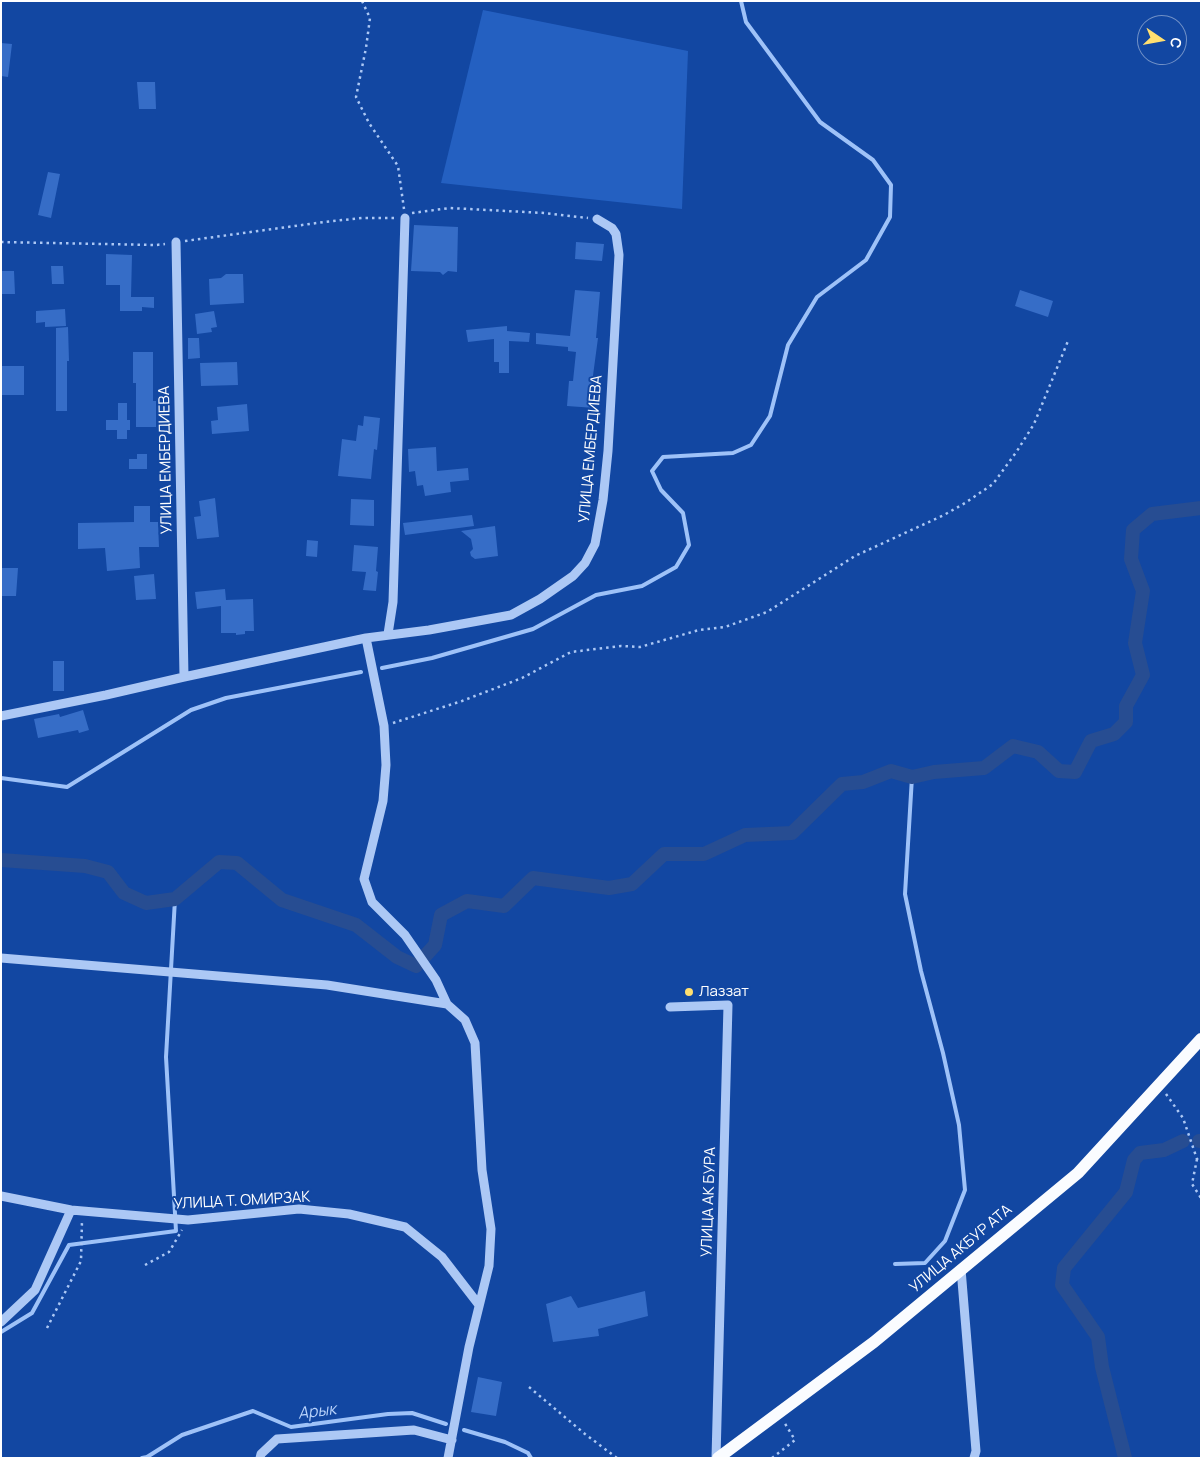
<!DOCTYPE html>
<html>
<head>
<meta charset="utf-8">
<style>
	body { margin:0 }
	#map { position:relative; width:1202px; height:1459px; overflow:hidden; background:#1247a2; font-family:Manrope,sans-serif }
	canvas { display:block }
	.frame { position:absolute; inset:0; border:2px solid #fff; pointer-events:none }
	.north { position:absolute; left:1137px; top:15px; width:50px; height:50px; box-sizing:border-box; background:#1247a2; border:1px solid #7191c7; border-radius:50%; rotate:102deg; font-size:14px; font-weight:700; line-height:20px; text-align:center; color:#fff }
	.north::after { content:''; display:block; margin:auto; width:18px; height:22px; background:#ffdf70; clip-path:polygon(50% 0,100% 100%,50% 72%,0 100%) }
</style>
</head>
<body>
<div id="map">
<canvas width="1202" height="1459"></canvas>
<div class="frame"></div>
<div class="north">С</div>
</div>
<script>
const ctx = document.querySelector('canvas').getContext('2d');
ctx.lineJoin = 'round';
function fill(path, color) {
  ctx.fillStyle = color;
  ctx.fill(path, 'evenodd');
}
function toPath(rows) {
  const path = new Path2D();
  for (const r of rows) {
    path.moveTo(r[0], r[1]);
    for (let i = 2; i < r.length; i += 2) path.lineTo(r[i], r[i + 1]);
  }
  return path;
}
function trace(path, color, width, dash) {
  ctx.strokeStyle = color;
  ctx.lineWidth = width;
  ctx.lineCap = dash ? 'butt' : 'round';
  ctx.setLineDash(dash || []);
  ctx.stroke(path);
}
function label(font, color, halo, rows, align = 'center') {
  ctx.font = font + ' Manrope,sans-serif';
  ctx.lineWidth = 4;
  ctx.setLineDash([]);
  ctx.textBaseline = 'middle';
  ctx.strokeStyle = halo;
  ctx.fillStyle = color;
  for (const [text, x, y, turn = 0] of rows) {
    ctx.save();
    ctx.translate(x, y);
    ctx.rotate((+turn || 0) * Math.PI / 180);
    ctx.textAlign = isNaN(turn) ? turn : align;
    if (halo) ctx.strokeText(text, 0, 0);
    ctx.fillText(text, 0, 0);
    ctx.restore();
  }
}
const green = toPath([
	[483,10,688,51,682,209,441,183]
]);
const stream = toPath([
	[382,668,432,658,533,629,596,595,642,586,676,567,689,545,683,513,661,490,652,471,663,457,733,453,751,445,770,416,788,345,817,297,866,260,890,217,891,185,873,160,820,122,746,22,741,1],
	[1,778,67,787,191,710,226,698,361,672],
	[895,1264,925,1263,945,1241,965,1190,959,1125,943,1053,921,971,905,894,912,777],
	[1,1332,32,1313,69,1245,176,1231,166,1057,175,899],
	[464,1430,505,1442,528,1453,531,1458],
	[142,1458,147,1457,182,1435,253,1411,291,1427,388,1414,412,1413,446,1424]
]);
const canal = toPath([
	[1,860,85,866,108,872,124,893,146,903,175,899,219,862,237,863,282,900,356,925,397,957,416,966,435,945,441,915,467,901,504,906,533,878,609,888,632,884,664,854,704,854,745,835,792,833,842,784,863,782,891,771,912,777,934,772,984,768,1013,746,1038,752,1059,771,1075,772,1091,741,1114,734,1126,722,1126,706,1143,675,1135,643,1143,591,1131,559,1133,530,1152,514,1201,508],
	[1199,1141,1201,1141],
	[1125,1458,1102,1367,1098,1337,1062,1285,1064,1268,1126,1192,1134,1160,1140,1153,1164,1150,1183,1141]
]);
const building = toPath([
	[1,43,12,44,8,77,1,76],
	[137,82,155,82,156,109,139,109],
	[48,172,60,174,51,218,38,215],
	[414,225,458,227,457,272,448,271,443,275,440,272,411,271],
	[576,242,604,244,602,261,575,259],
	[106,254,132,255,131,297,154,297,154,308,142,307,142,311,120,311,120,285,106,285],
	[51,266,63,266,64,284,52,284],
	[1,271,14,271,15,294,1,294],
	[226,274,243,274,244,303,210,305,209,279,221,278],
	[575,290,600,292,596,338,598,338,592,383,597,383,595,408,567,406,569,381,573,381,576,352,568,351,568,347,536,344,536,333,570,336],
	[1020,290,1053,301,1048,317,1015,306],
	[65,309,66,326,45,327,45,322,36,323,36,311],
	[214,311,217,327,211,328,212,332,197,334,195,314],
	[507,326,507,331,530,333,529,342,509,341,509,373,499,373,499,362,494,362,494,339,468,342,466,330],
	[68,327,69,361,67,361,67,411,56,411,56,328],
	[188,338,199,338,200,358,188,359],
	[133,352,153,352,153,401,156,401,156,427,136,427,136,383,133,383],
	[237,362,238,385,201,386,200,363],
	[1,366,24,366,24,395,1,395],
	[118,403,127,403,127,420,130,420,130,430,127,430,127,439,117,439,117,430,106,430,106,420,118,420],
	[247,404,249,431,212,434,211,421,218,420,217,407],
	[364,416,380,418,377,450,374,449,371,479,338,476,342,439,356,441,358,425,363,426],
	[436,447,437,471,468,468,469,480,450,482,451,492,425,496,423,485,417,486,415,471,409,472,408,449],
	[137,454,147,454,147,469,129,469,129,459,137,459],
	[215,498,219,537,197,539,194,517,201,516,199,501],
	[351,499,374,500,374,526,350,525],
	[134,506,150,506,150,522,158,522,159,547,139,547,140,568,107,571,105,548,78,549,78,523,134,522],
	[472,515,474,526,405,535,403,523],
	[495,526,498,556,475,559,471,556,470,552,473,549,471,539,461,531],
	[307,540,318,541,317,557,306,556],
	[354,545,378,547,376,571,378,572,376,591,363,590,366,572,352,571],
	[1,568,18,568,16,596,1,596],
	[154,574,156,599,136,600,134,576],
	[225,589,226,600,253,599,254,631,245,631,245,634,236,635,236,633,221,633,221,606,197,609,195,592],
	[53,661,64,661,64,691,53,691],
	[83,710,89,730,79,733,78,730,38,738,34,719,59,714,60,717],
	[645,1291,648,1316,598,1329,599,1336,553,1342,546,1304,571,1296,578,1308],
	[478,1377,502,1382,496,1416,471,1412]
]);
const path = toPath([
	[362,1,370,18,366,48,356,97,369,123,398,166,404,209],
	[412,213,450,208,544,213,588,218],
	[185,241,324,222,362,218,396,218],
	[1,242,156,245,165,244],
	[393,723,462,701,522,678,571,652,621,646,640,647,699,630,725,627,767,612,855,556,944,515,965,503,993,484,1017,451,1034,424,1068,341],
	[1166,1094,1183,1118,1197,1159,1201,1163],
	[1197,1159,1192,1184,1201,1198],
	[145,1265,169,1252,182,1230],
	[47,1328,81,1261,82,1220],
	[529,1387,585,1434,617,1458],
	[772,1458,795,1440,784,1422]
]);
const minor = toPath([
	[176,242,184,677],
	[388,634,393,602,405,218],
	[366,638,384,726,386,765,383,801,364,879,372,902,405,935,436,980,447,1004,465,1020,475,1043,482,1170,491,1229,489,1266,469,1347,448,1458],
	[1,716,106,695,184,677,366,638,429,630,511,615,540,599,573,576,585,563,595,544,603,500,608,451,619,255,616,234,612,228,597,219],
	[1,958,327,985,447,1004],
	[670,1007,728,1005,716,1458],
	[1,1196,71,1210,188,1220,299,1209,349,1214,405,1227,442,1257,479,1305],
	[961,1269,976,1451,974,1458],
	[1,1322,35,1290,71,1210],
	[260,1458,261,1454,277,1439,414,1430,452,1440]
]);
const major = toPath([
	[718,1458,874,1342,1078,1173,1201,1039]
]);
const markers = [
	[689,992,5,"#ffdf70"]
];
const streetNames = [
	["УЛИЦА ЕМБЕРДИЕВА",591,449,-85],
	["УЛИЦА ЕМБЕРДИЕВА",166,460,-91],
	["УЛИЦА Т. ОМИРЗАК",242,1201,-3],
	["УЛИЦА АК БУРА",709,1202,-88],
	["УЛИЦА АКБУР АТА",961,1249,-40]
];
const poiNames = [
	["Лаззат",699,992]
];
const waterNames = [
	["Арык",317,1412,-7]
];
fill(green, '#2460c1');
trace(stream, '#9ec2f8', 4);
trace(canal, '#274d92', 14);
fill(building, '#366dc7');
trace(path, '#acc8f5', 2.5, [2.5, 4]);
trace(minor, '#acc8f5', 9);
trace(major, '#fafcff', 12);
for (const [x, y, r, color] of markers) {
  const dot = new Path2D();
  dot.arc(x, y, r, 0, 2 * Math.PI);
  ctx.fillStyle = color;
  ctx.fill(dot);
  trace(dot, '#1247a2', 2);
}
label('15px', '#fff', '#1247a2', streetNames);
label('15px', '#fff', '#1247a2', poiNames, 'left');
label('italic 16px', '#b9d3fb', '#1247a2', waterNames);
</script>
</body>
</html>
